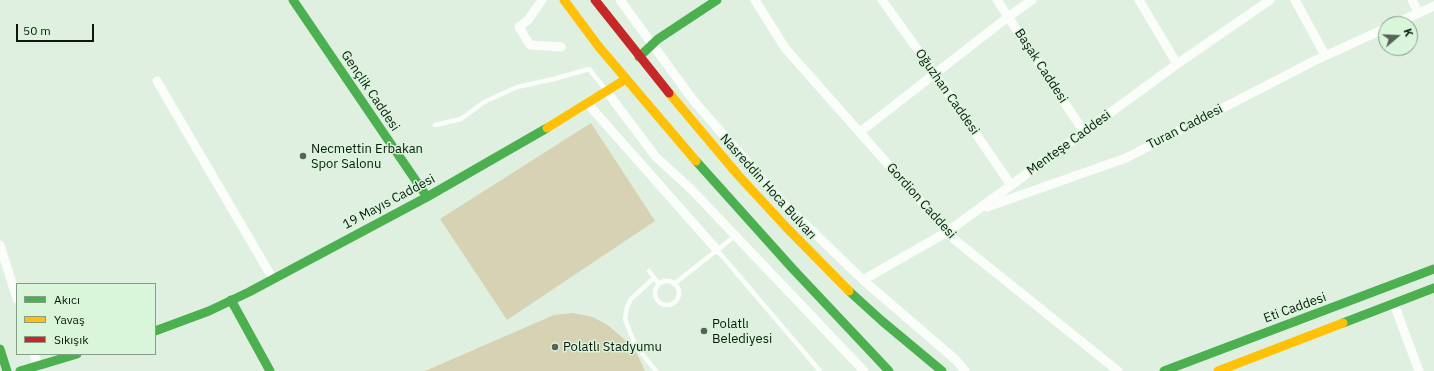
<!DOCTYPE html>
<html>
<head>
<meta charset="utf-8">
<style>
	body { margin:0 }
	#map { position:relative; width:1434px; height:371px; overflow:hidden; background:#dff0e1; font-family:"IBM Plex Sans",sans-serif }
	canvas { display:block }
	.legend { position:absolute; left:16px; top:283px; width:140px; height:72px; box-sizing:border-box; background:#d9f6db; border:1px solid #879d89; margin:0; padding:5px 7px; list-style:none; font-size:12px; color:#0c170e }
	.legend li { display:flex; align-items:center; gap:8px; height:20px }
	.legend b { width:20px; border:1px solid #879d89 }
	.north { position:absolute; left:1378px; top:16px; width:40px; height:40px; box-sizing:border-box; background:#d9f6db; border:1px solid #879d89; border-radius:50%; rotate:71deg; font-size:11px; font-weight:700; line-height:16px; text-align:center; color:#0c170e }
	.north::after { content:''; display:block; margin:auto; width:14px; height:18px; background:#566358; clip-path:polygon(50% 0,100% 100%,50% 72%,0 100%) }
	.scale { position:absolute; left:16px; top:24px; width:78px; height:18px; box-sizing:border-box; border:2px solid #0c170e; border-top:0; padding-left:5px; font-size:12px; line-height:14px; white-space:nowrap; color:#0c170e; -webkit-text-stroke:3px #d9f6db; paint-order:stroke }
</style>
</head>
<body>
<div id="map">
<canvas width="1434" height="371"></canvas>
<ul class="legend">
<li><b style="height:5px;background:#4caf50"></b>Akıcı</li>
<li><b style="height:5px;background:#ffc107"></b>Yavaş</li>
<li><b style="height:5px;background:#c62828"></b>Sıkışık</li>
</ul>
<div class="north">K</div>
<div class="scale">50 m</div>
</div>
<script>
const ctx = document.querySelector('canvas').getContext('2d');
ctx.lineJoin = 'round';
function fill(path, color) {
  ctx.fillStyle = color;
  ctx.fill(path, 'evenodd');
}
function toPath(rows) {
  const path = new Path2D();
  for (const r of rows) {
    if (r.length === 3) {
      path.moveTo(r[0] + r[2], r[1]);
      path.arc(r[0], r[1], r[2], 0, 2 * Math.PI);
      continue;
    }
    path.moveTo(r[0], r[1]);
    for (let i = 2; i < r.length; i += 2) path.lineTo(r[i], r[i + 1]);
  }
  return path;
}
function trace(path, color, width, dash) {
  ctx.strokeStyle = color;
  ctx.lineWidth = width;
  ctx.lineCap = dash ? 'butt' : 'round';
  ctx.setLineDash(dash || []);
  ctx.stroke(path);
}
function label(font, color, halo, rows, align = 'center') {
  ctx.font = font + ' "IBM Plex Sans",sans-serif';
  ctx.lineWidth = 3;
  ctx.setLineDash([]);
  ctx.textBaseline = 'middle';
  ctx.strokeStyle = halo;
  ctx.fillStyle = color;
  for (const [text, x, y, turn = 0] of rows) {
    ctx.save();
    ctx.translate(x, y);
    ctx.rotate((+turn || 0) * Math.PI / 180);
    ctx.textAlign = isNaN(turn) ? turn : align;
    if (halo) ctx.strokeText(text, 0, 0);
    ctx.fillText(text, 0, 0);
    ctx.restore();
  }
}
const green = toPath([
	[591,123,655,221,507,320,440,219],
	[572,313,593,317,609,326,625,340,637,354,645,371,425,371,554,315]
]);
const lane = toPath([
	[435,125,461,119,484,102,517,87,554,79,589,69,606,90],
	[717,250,820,371],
	[649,271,659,284],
	[654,278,631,299,627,307,625,319,635,345,656,371],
	[667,293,12],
	[674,284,735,236]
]);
const street = toPath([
	[542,0,528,20,519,27,530,45,561,47],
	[620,0,693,100,782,202,863,280,956,360,965,371],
	[755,0,785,48,955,240,1118,371],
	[882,0,935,74,1011,185],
	[997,0,1084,132],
	[1139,0,1177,64],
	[1295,0,1325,55],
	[1412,0,1419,13],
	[1394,24,1434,6],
	[157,81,273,279],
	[607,92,656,157,691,189,864,371],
	[588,104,717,250],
	[860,132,1008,17,1032,0],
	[987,207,1126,158,1314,61,1386,28],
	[0,245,17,299],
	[863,280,947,232,1177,64,1270,0],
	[1394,304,1419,371],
	[34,354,38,366]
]);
const fast = toPath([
	[293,0,427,197],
	[639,57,658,39,717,0],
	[696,161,792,268,889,371],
	[849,291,882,321,942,371],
	[231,300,270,371],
	[1343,323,1434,288],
	[155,331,209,311,249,292,427,197,547,128],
	[0,349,7,371],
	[20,371,77,354],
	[1164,371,1434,269]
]);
const slow = toPath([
	[564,0,599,47,696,161],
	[669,93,738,175,786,227,849,291],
	[547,128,626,79],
	[1218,371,1343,323]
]);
const jam = toPath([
	[595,0,669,93]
]);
const markers = [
	[303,156,4,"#566358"],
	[704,331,4,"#566358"],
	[555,347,4,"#566358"]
];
const streetNames = [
	["Başak Caddesi",1041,66,57],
	["Gençlik Caddesi",370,91,56],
	["Oğuzhan Caddesi",947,92,55],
	["Turan Caddesi",1185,127,-27],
	["Menteşe Caddesi",1069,143,-36],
	["Nasreddin Hoca Bulvarı",768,187,48],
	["Gordion Caddesi",921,201,48],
	["19 Mayıs Caddesi",389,202,-28],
	["Eti Caddesi",1295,308,-20]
];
const poiNames = [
	["Necmettin Erbakan",311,149],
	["Spor Salonu",311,164],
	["Polatlı",712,324],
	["Belediyesi",712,339],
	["Polatlı Stadyumu",563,347]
];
fill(green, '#d6d2b3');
trace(lane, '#fafdfa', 4.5);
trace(street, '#fafdfa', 9);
trace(fast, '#4caf50', 9);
trace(slow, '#ffc107', 9);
trace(jam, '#c62828', 9);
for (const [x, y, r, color] of markers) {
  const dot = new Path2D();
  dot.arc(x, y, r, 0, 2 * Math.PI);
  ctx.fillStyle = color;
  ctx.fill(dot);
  trace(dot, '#d9f6db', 1.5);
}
label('13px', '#0c170e', '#d9f6db', streetNames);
label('13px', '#0c170e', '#d9f6db', poiNames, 'left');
</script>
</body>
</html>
